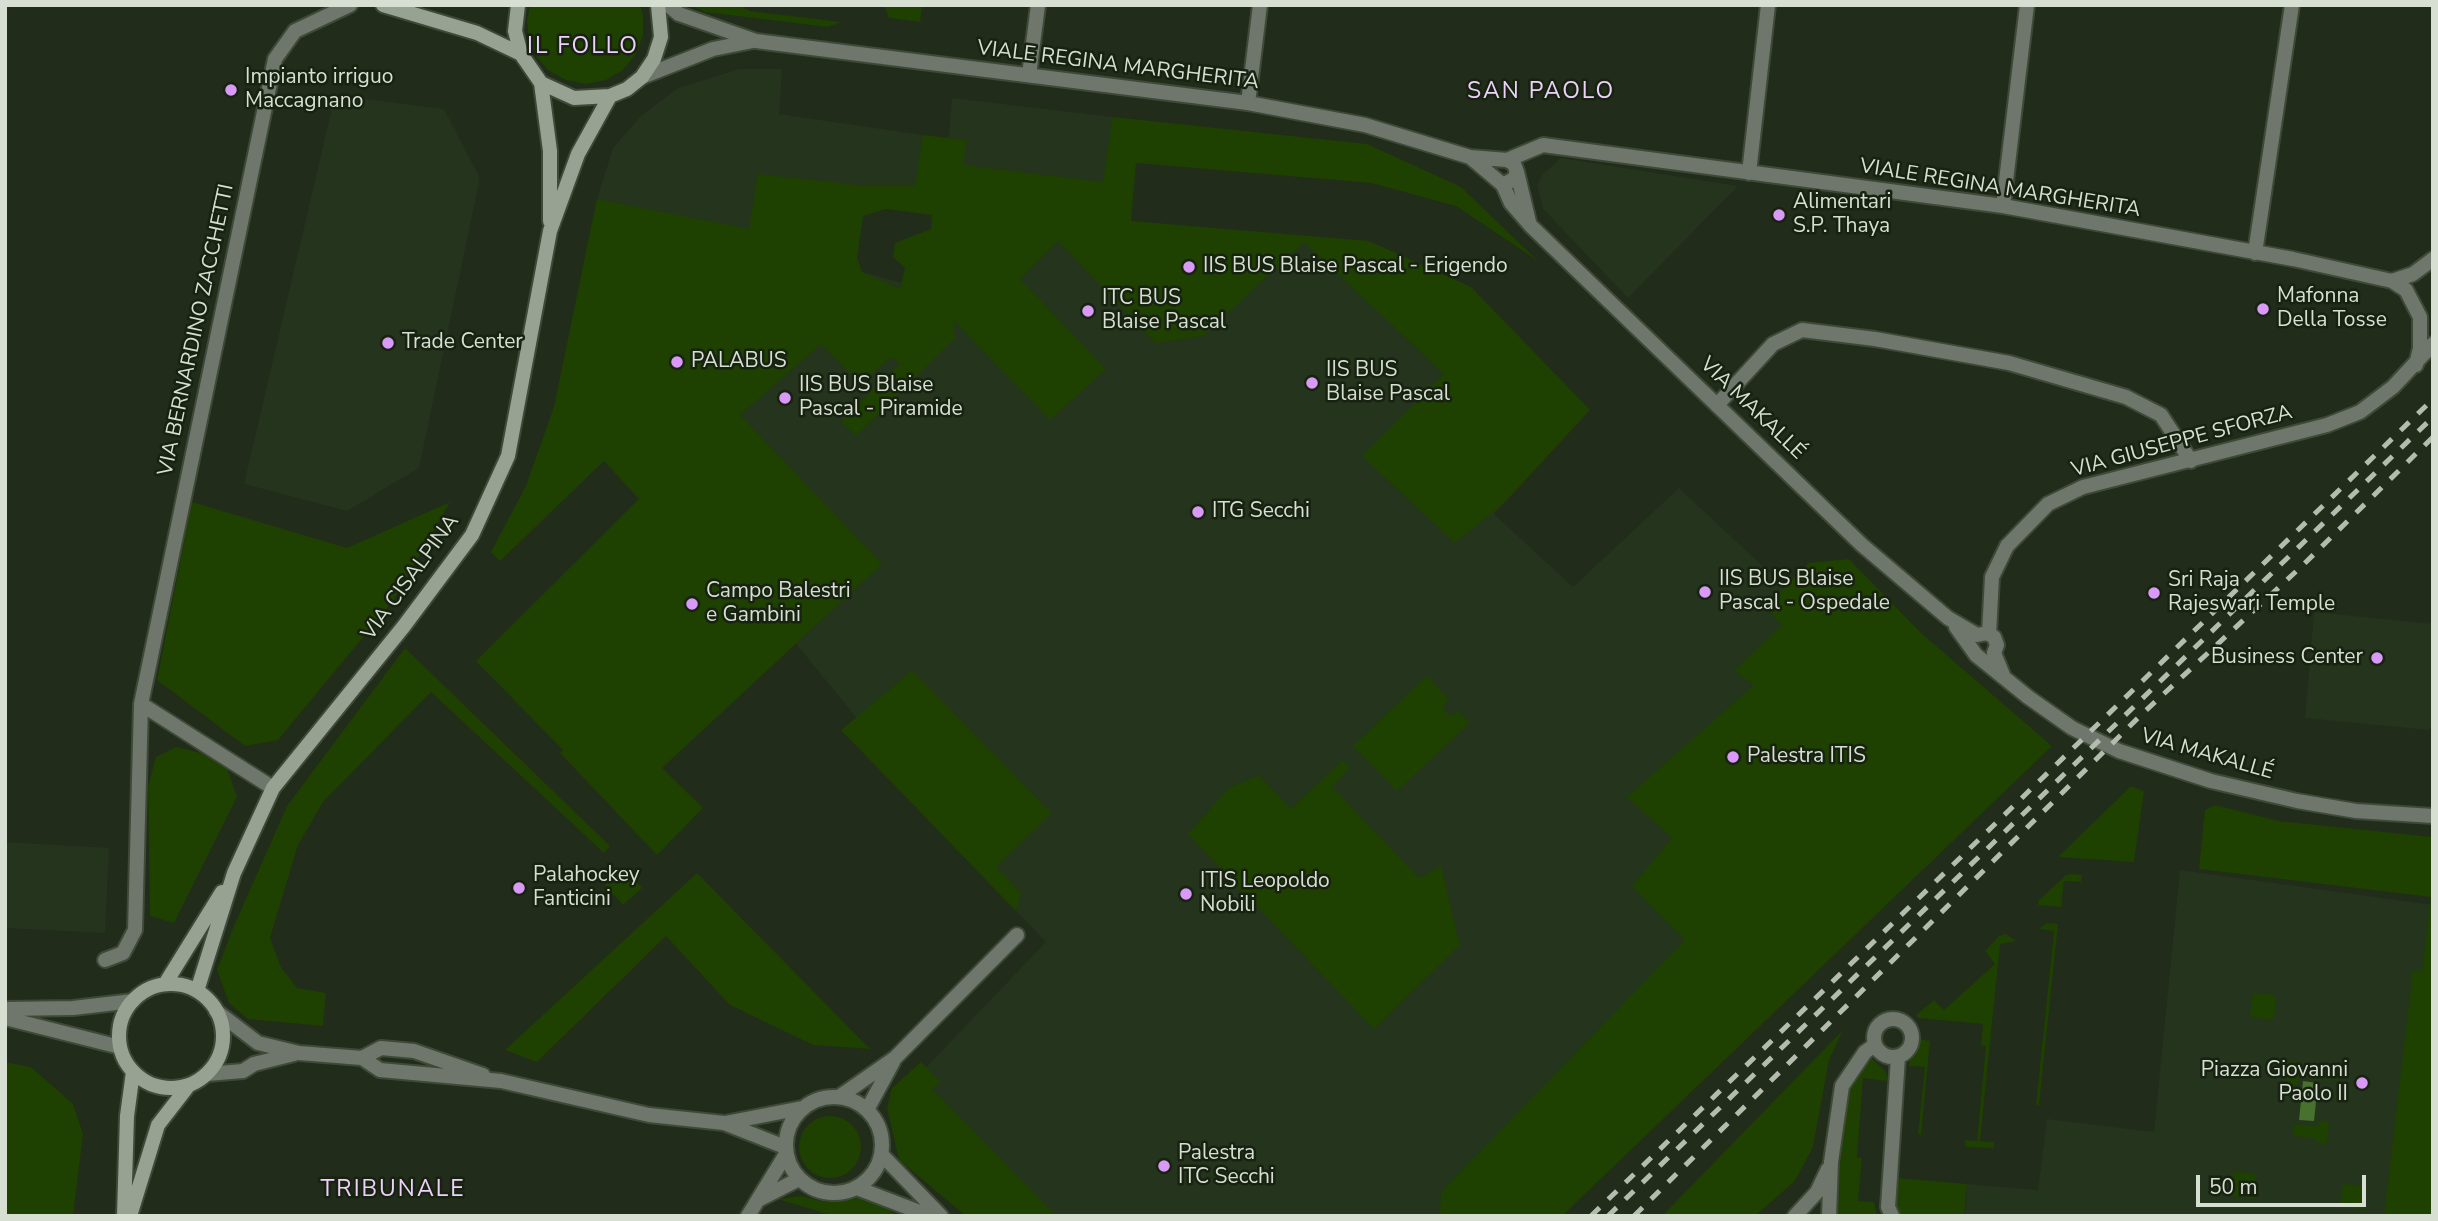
<!DOCTYPE html>
<html>
<head>
<meta charset="utf-8">
<style>
	body { margin:0 }
	#map { position:relative; width:2438px; height:1221px; overflow:hidden; background:#212c1a; font-family:"Nunito Sans",sans-serif }
	canvas { display:block }
	.frame { position:absolute; inset:0; border:7px solid #d7dfd3; pointer-events:none }
	.scale { position:absolute; left:2196px; top:1175px; width:170px; height:32px; box-sizing:border-box; border:4px solid #d7dfd3; border-top:0; padding-left:9px; font-size:21px; line-height:24px; white-space:nowrap; color:#d7dfd3; -webkit-text-stroke:5px #172211; paint-order:stroke }
</style>
</head>
<body>
<div id="map">
<canvas width="2438" height="1221"></canvas>
<div class="frame"></div>
<div class="scale">50 m</div>
</div>
<script>
const ctx = document.querySelector('canvas').getContext('2d');
ctx.lineJoin = 'round';
function fill(path, color) {
  ctx.fillStyle = color;
  ctx.fill(path, 'evenodd');
}
function toPath(rows) {
  const path = new Path2D();
  for (const r of rows) {
    if (r.length === 3) {
      path.moveTo(r[0] + r[2], r[1]);
      path.arc(r[0], r[1], r[2], 0, 2 * Math.PI);
      continue;
    }
    path.moveTo(r[0], r[1]);
    for (let i = 2; i < r.length; i += 2) path.lineTo(r[i], r[i + 1]);
  }
  return path;
}
function trace(path, color, width, dash) {
  ctx.strokeStyle = color;
  ctx.lineWidth = width;
  ctx.lineCap = dash ? 'butt' : 'round';
  ctx.setLineDash(dash || []);
  ctx.stroke(path);
}
function label(font, color, halo, rows, align = 'center') {
  ctx.font = font + ' "Nunito Sans",sans-serif';
  ctx.lineWidth = 5;
  ctx.setLineDash([]);
  ctx.textBaseline = 'middle';
  ctx.strokeStyle = halo;
  ctx.fillStyle = color;
  for (const [text, x, y, turn = 0] of rows) {
    ctx.save();
    ctx.translate(x, y);
    ctx.rotate((+turn || 0) * Math.PI / 180);
    ctx.textAlign = isNaN(turn) ? turn : align;
    if (halo) ctx.strokeText(text, 0, 0);
    ctx.fillText(text, 0, 0);
    ctx.restore();
  }
}
const built = toPath([
	[739,69,782,69,779,114,923,135,916,186,867,186,857,258,862,272,929,290,945,181,952,98,1113,117,1108,194,1131,221,1369,241,1471,287,1590,410,1494,514,1573,587,1679,488,1785,587,1809,563,1973,692,1561,1216,1033,1216,909,1085,1046,942,844,732,856,717,796,644,881,564,647,506,604,461,500,561,491,552,526,486,554,407,597,199,613,148,642,115,678,88],
	[335,95,444,109,480,178,419,468,347,511,244,484],
	[1561,158,1738,186,1628,298,1543,209,1537,186,1542,175],
	[2314,612,2433,624,2433,725,2428,730,2305,718],
	[5,842,109,848,105,933,5,928],
	[2180,870,2433,905,2433,1216,1965,1216,1967,1184,2038,1190,2047,1119,2154,1132]
]);
const green = toPath([
	[530,5,640,5,643,15,643,35,636,54,623,70,606,80,586,84,566,80,548,70,536,56,529,39,527,21],
	[690,5,739,5,750,11,841,22,828,27,705,12],
	[884,5,922,5,920,22,889,18],
	[1113,117,1367,144,1461,187,1538,261,1456,206,1371,183,1136,163,1131,221,1369,241,1471,287,1590,410,1505,502,1455,543,1362,456,1444,374,1304,242,1203,336,1156,343,1058,241,1020,279,1106,369,1050,420,953,320,955,338,856,436,841,421,900,364,891,357,861,384,821,344,740,415,882,564,662,768,703,808,657,855,560,753,563,750,476,661,639,499,604,461,500,561,491,552,526,486,554,407,597,199,749,229,758,174,867,186,915,186,923,135,967,140,963,165,1103,182],
	[886,209,932,215,931,229,895,243,893,257,905,268,900,289,862,272,857,258,863,216],
	[192,502,347,548,450,502,393,601,278,740,245,746,157,680],
	[1849,559,1921,633,2052,746,1562,1216,1440,1216,1441,1192,1685,940,1632,886,1672,838,1627,797,1754,685,1734,671,1782,625,1766,607,1809,563],
	[405,648,610,846,604,853,431,692,323,802,298,845,270,938,281,967,297,988,326,993,323,1026,248,1019,229,1003,217,970,233,928,287,806],
	[912,671,1052,813,996,867,1021,893,1016,911,841,730],
	[1427,676,1449,700,1442,707,1451,717,1458,711,1470,723,1397,791,1353,746],
	[176,747,205,754,227,768,237,797,174,923,150,916,148,787,156,757],
	[1343,760,1349,768,1332,787,1419,878,1441,866,1460,945,1374,1029,1188,834,1229,788,1259,775,1291,809],
	[2131,786,2144,791,2134,862,2058,857],
	[2215,805,2279,821,2433,837,2433,1216,2384,1216,2413,970,2422,971,2431,897,2199,869,2205,810],
	[624,868,642,888,623,905,605,885],
	[697,873,870,1049,813,1045,730,1005,666,936,537,1062,505,1050],
	[2072,874,2082,875,2081,882,2064,881,2061,907,2038,905,2039,900,2066,875],
	[2047,923,2058,924,2039,1105,2036,1105,2054,931,2039,929],
	[2006,934,2016,941,2000,944,1980,1141,1994,1142,1994,1148,1966,1147,1965,1140,1977,1141,1986,1046,1981,1045,1983,1024,1918,1018,1916,1015,1934,1000,1944,1010,1995,964,1985,951,1999,936],
	[2253,993,2276,995,2274,1020,2250,1017],
	[1843,1030,1829,1060,1813,1147,1795,1181,1755,1216,1662,1216],
	[1919,1039,1930,1041,1921,1135,1918,1134,1925,1067,1908,1066],
	[1865,1052,1886,1072,1887,1078,1886,1081,1863,1078,1857,1158,1862,1158,1858,1201,1874,1202,1877,1216,1835,1216,1838,1107],
	[2287,1061,2300,1062,2300,1067,2339,1070,2338,1081,2299,1077,2298,1085,2285,1084],
	[5,1062,31,1067,73,1104,83,1134,73,1216,5,1216],
	[921,1062,940,1082,932,1089,1057,1216,966,1216,899,1160,887,1108,892,1088],
	[830,1147,31],
	[2318,1121,2329,1121,2327,1144,2315,1142,2315,1138,2293,1136,2294,1124,2317,1126],
	[2233,1171,2256,1174,2253,1199,2230,1196],
	[1898,1178,1967,1184,1964,1216,1900,1216,1896,1201],
	[2343,1184,2365,1186,2363,1209,2340,1207],
	[801,1196,826,1202,857,1197,879,1204,899,1216,834,1216,778,1199]
]);
const water = toPath([
	[2303,1081,2318,1083,2314,1121,2299,1120]
]);
const minor = toPath([
	[1029,75,1038,5],
	[1248,103,1260,5],
	[1507,160,1543,145,2003,206,2293,259,2392,281,2406,290,2420,317,2420,348,2416,365],
	[1749,173,1768,5],
	[2003,206,2027,5],
	[2255,253,2292,5],
	[2392,281,2413,274,2433,259],
	[1717,405,1773,344,1802,330,1875,339,2009,363,2126,397,2161,415,2191,461],
	[1989,634,1992,577,2007,546,2048,504,2083,487,2327,425,2360,412,2393,387,2433,344],
	[273,788,141,704,275,59,295,31,350,5],
	[105,960,123,953,135,930,141,704],
	[216,1011,258,1043,299,1053,362,1058,380,1070,501,1081,649,1115,724,1123,785,1147],
	[1893,1038,19],
	[362,1058,381,1048,414,1051,483,1075],
	[207,1074,243,1071,254,1064,294,1054],
	[834,1145,48],
	[839,1097,895,1058,1017,935],
	[867,1110,893,1062],
	[725,1123,802,1108],
	[881,1154,941,1216],
	[857,1188,930,1216],
	[760,1199,799,1179],
	[748,1216,786,1154],
	[1795,1216,1817,1192,1828,1169],
	[1829,1216,1831,1162,1842,1086,1865,1052,1875,1045],
	[1892,1216,1888,1207,1898,1057]
]);
const tertiary = toPath([
	[668,5,679,14,756,41,1248,103,1365,125,1470,157,1507,160,1514,164,1517,172,1514,179,1503,185],
	[642,77,713,49,753,41],
	[1470,157,1503,185],
	[1517,172,1529,222],
	[1503,185,1511,203,1531,226,1862,545,1948,618,1977,635,1987,633,1994,637,1997,645,1994,653,2003,675],
	[1956,627,1976,655,2028,697,2072,728,2119,751,2211,781,2297,801,2356,811,2433,816],
	[5,1009,73,1008,133,1001],
	[5,1018,120,1047]
]);
const secondary = toPath([
	[383,5,477,33,521,54],
	[518,5,515,31,521,54,541,83,574,98,610,96,627,89,642,77,654,59,661,37,658,5],
	[541,83,550,151,550,221],
	[165,984,222,892],
	[171,1036,52],
	[197,991,234,873,273,788,404,626,472,535,508,456,550,231,578,154,610,96],
	[124,1216,127,1116,133,1072],
	[130,1216,158,1125,189,1085]
]);
const rail = toPath([
	[1591,1216,2433,399],
	[1608,1216,2433,417],
	[1634,1216,2142,714,2303,565,2433,437]
]);
const markers = [
	[231,90,7,"#d99af7"],
	[1779,215,7,"#d99af7"],
	[1189,267,7,"#d99af7"],
	[2263,309,7,"#d99af7"],
	[1088,311,7,"#d99af7"],
	[388,343,7,"#d99af7"],
	[677,362,7,"#d99af7"],
	[1312,383,7,"#d99af7"],
	[785,398,7,"#d99af7"],
	[1198,512,7,"#d99af7"],
	[1705,592,7,"#d99af7"],
	[2154,593,7,"#d99af7"],
	[692,604,7,"#d99af7"],
	[2377,658,7,"#d99af7"],
	[1733,757,7,"#d99af7"],
	[519,888,7,"#d99af7"],
	[1186,894,7,"#d99af7"],
	[2362,1083,7,"#d99af7"],
	[1164,1166,7,"#d99af7"]
];
const streetNames = [
	["VIALE REGINA MARGHERITA",1118,66,7],
	["VIALE REGINA MARGHERITA",2000,189,9],
	["VIA BERNARDINO ZACCHETTI",197,330,-78],
	["VIA MAKALLÉ",1752,409,44],
	["VIA GIUSEPPE SFORZA",2182,442,-15],
	["VIA CISALPINA",411,578,-54],
	["VIA MAKALLÉ",2207,755,16]
];
const poiNames = [
	["Impianto irriguo",245,78],
	["Maccagnano",245,102],
	["Alimentari",1793,203],
	["S.P. Thaya",1793,227],
	["IIS BUS Blaise Pascal - Erigendo",1203,267],
	["Mafonna",2277,297],
	["Della Tosse",2277,321],
	["ITC BUS",1102,299],
	["Blaise Pascal",1102,323],
	["Trade Center",402,343],
	["PALABUS",691,362],
	["IIS BUS",1326,371],
	["Blaise Pascal",1326,395],
	["IIS BUS Blaise",799,386],
	["Pascal - Piramide",799,410],
	["ITG Secchi",1212,512],
	["IIS BUS Blaise",1719,580],
	["Pascal - Ospedale",1719,604],
	["Sri Raja",2168,581],
	["Rajeswari Temple",2168,605],
	["Campo Balestri",706,592],
	["e Gambini",706,616],
	["Business Center",2363,658,"right"],
	["Palestra ITIS",1747,757],
	["Palahockey",533,876],
	["Fanticini",533,900],
	["ITIS Leopoldo",1200,882],
	["Nobili",1200,906],
	["Piazza Giovanni",2348,1071,"right"],
	["Paolo II",2348,1095,"right"],
	["Palestra",1178,1154],
	["ITC Secchi",1178,1178]
];
const neighbourhoodNames = [
	["IL FOLLO",583,47],
	["SAN PAOLO",1541,92],
	["TRIBUNALE",393,1190]
];
fill(built, '#25341c');
fill(green, '#1e4000');
fill(water, '#48712d');
trace(minor, '#3e4938', 18);
trace(tertiary, '#3e4938', 18);
trace(secondary, '#3e4938', 18);
trace(minor, '#6f766c', 14);
trace(tertiary, '#6f766c', 14);
trace(secondary, '#98a293', 14);
trace(rail, '#b3bcaf', 5, [12, 12]);
for (const [x, y, r, color] of markers) {
  const dot = new Path2D();
  dot.arc(x, y, r, 0, 2 * Math.PI);
  ctx.fillStyle = color;
  ctx.fill(dot);
  trace(dot, '#172211', 2.5);
}
label('21px', '#d7dfd3', '#172211', streetNames);
label('21px', '#d7dfd3', '#172211', poiNames, 'left');
ctx.letterSpacing = '2px';
label('23px', '#ecd2fa', '#172211', neighbourhoodNames);
ctx.letterSpacing = '0px';
</script>
</body>
</html>
